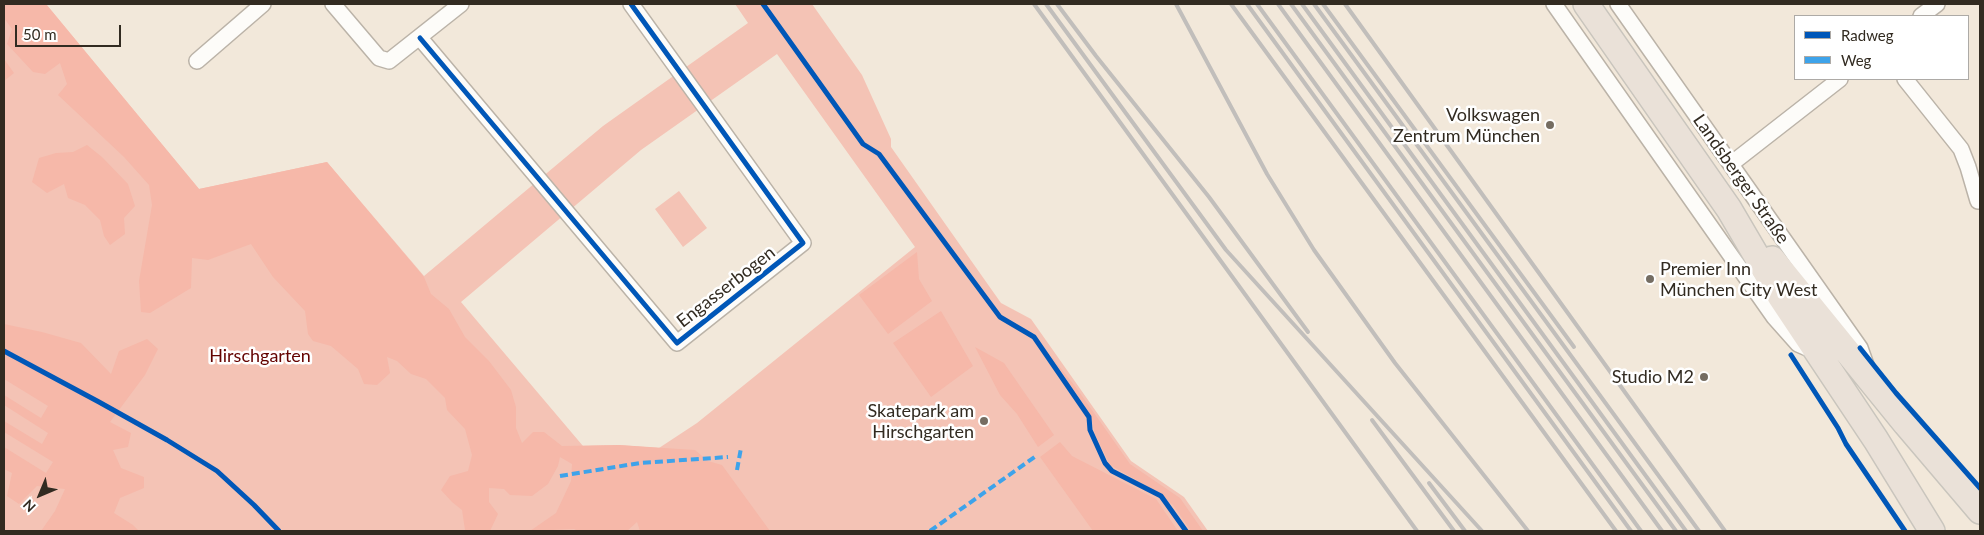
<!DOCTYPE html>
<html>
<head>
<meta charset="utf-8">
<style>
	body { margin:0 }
	#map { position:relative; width:1984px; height:535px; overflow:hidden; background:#f2e8da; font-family:Lato,sans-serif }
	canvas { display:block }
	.frame { position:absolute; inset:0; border:5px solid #322b21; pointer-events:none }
	.legend { position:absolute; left:1794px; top:15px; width:175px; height:65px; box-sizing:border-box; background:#fff; border:1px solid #adaaa6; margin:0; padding:6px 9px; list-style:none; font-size:15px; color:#322b21 }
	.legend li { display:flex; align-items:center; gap:10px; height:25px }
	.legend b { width:25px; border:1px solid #adaaa6 }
	.north { position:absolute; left:15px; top:470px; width:50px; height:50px; -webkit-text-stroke:4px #fff; paint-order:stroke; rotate:225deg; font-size:14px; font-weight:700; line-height:20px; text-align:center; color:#322b21 }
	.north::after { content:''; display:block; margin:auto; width:18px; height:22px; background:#322b21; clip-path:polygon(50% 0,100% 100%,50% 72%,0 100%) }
	.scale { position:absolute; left:15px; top:25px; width:106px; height:22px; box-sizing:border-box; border:2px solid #322b21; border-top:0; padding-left:6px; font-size:15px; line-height:18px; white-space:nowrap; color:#322b21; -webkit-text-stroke:4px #fff; paint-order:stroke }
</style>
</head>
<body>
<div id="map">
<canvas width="1984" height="535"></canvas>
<div class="frame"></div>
<ul class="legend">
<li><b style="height:6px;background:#0057b8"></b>Radweg</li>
<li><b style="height:6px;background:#3ea3ea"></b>Weg</li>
</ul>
<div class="north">N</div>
<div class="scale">50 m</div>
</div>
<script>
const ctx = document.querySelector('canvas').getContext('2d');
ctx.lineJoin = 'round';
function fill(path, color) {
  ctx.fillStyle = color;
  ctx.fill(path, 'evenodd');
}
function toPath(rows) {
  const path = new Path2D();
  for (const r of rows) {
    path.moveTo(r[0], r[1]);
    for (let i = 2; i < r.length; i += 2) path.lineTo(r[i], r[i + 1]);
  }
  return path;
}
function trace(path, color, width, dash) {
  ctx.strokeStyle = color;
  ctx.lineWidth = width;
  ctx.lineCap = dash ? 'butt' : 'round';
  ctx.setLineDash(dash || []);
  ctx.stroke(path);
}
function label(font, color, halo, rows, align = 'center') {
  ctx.font = font + ' Lato,sans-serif';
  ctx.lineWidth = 5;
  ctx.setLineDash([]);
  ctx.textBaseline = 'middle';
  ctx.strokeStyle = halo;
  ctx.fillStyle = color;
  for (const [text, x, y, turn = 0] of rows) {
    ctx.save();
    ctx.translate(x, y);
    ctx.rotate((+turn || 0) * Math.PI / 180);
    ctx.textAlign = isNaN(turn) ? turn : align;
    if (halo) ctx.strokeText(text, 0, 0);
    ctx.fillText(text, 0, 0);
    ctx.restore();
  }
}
const green = toPath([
	[4,4,46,4,199,189,327,162,424,276,603,126,748,23,735,4,812,4,862,75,891,139,891,147,1001,303,1031,319,1131,461,1184,497,1208,531,4,531],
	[777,54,915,247,697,423,659,448,619,445,583,446,461,302,641,150],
	[679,191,707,228,683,247,655,209]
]);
const forest = toPath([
	[4,4,46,4,199,189,327,162,424,277,431,294,449,309,465,337,489,361,511,390,516,407,516,428,522,443,533,432,544,432,562,446,619,445,695,450,708,461,722,465,770,531,640,531,637,522,627,531,578,531,574,529,530,531,556,513,571,481,572,464,560,457,558,466,548,484,532,496,510,495,504,489,489,488,489,502,498,514,490,531,465,530,462,510,452,502,441,490,450,476,468,471,472,455,465,429,447,410,445,398,426,379,411,374,397,361,387,357,390,373,377,385,364,384,358,369,331,346,313,341,308,334,305,311,273,277,251,244,208,260,192,258,191,288,150,313,141,312,139,281,152,205,149,185,124,157,58,95,67,84,60,63,45,74,33,72,7,44,12,29,4,18],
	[4,59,14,73,4,81],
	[87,145,102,157,128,184,135,206,124,218,125,234,110,245,104,236,100,220,85,205,68,198,64,184,47,193,32,182,39,158,56,153,73,152],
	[917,252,919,279,932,301,888,334,859,295],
	[941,311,973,366,931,397,893,343],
	[4,324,42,332,81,343,111,374,119,351,147,339,158,349,145,375,110,422,131,433,128,447,113,450,121,468,144,477,144,488,120,498,114,513,133,525,139,531,41,531,55,511,65,489,37,486,19,504,7,496,12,473,4,469,4,447,46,473,53,462,4,432,4,421,42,444,48,433,4,405,4,395,41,418,48,406,4,379],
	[975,347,1004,363,1054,435,1038,447,1017,414,1000,395],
	[1050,355,1075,386,1130,464,1180,498,1203,531,1191,531,1173,505,1147,486,1110,465,1095,434,1090,414],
	[1060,442,1072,456,1156,499,1178,531,1093,531,1040,457]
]);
const minor = toPath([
	[333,4,379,58,389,61,461,4],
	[1554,4,1774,317,1798,344,1812,350],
	[1618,4,1860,348,1866,365],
	[1921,16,1937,4],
	[420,38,677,343,803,243,631,4],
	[197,61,263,4],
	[1905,79,1961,149,1968,167,1978,201],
	[1731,164,1840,79]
]);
const primary = toPath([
	[1586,4,1729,209,1780,296,1876,440,1932,531],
	[1772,259,1906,424,1980,511]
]);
const rail = toPath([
	[1034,4,1417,531],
	[1046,4,1226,250,1482,531],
	[1057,4,1096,56,1209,197,1308,332],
	[1176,4,1267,174,1314,250,1395,363,1528,531],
	[1231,4,1616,531],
	[1247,4,1631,531],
	[1257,4,1641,531],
	[1278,4,1662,531],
	[1291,4,1676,531],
	[1302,4,1686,531],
	[1314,4,1699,531],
	[1323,4,1574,347],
	[1345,4,1725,531],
	[1372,420,1454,531],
	[1429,483,1465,531]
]);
const quiet = toPath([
	[737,470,741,448],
	[560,476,640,463,728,457],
	[930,531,1036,456]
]);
const cycleway = toPath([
	[763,4,863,144,879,154,1000,317,1034,337,1089,417,1090,430,1105,463,1112,471,1161,496,1186,531],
	[420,38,677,343,803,243,631,4],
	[1860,348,1896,393,1980,488],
	[4,351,99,402,167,440,217,471,254,505,279,531],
	[1791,355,1838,428,1846,444,1905,531]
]);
const markers = [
	[1550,125,5,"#756d62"],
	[1650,279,5,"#756d62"],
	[1704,377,5,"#756d62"],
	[984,421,5,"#756d62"]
];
const poiNames = [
	["Volkswagen",1540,115],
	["Zentrum München",1540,136],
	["Premier Inn",1660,269,"left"],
	["München City West",1660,290,"left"],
	["Studio M2",1694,377],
	["Skatepark am",974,411],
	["Hirschgarten",974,432]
];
const streetNames = [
	["Landsberger Straße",1741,179,55],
	["Engasserbogen",726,287,-38]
];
const parkNames = [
	["Hirschgarten",260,356]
];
fill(green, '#f4c3b5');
fill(forest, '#f6b8a9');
trace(minor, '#bbb3a8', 18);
trace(primary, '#c9c5bd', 28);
trace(minor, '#fdfcf9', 15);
trace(primary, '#eae1d8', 25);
trace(rail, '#c1bebb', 4);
trace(quiet, '#3ea3ea', 4, [8, 4]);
trace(cycleway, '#0057b8', 5);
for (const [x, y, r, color] of markers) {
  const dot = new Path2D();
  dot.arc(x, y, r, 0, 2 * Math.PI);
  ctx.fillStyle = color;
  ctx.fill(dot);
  trace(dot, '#fff', 2);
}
label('18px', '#322b21', '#fff', poiNames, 'right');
label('18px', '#322b21', '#fff', streetNames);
label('18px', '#640300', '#fff', parkNames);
</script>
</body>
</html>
